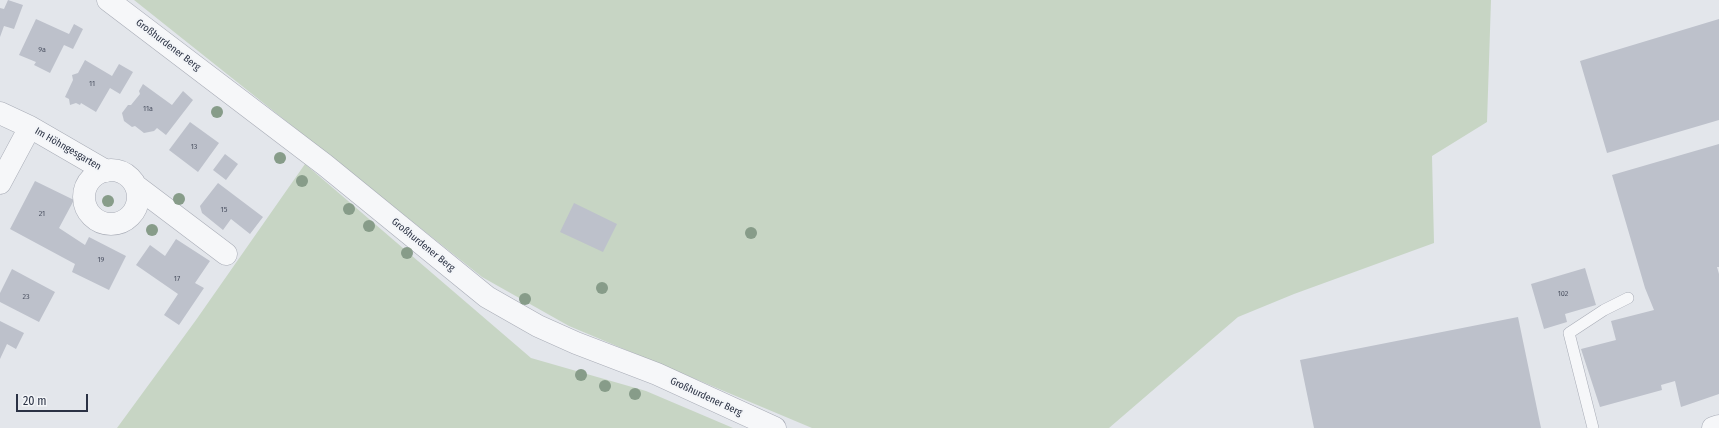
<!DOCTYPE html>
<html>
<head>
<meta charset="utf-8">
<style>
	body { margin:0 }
	#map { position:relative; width:1719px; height:428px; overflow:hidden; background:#e3e6eb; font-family:"Fira Sans Condensed",sans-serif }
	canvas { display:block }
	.scale { position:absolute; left:16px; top:394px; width:72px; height:18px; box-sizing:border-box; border:2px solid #2b3244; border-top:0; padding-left:5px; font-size:12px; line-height:14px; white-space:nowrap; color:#2b3244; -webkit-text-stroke:3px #f3f5f8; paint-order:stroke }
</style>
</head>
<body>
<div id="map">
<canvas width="1719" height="428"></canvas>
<div class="scale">20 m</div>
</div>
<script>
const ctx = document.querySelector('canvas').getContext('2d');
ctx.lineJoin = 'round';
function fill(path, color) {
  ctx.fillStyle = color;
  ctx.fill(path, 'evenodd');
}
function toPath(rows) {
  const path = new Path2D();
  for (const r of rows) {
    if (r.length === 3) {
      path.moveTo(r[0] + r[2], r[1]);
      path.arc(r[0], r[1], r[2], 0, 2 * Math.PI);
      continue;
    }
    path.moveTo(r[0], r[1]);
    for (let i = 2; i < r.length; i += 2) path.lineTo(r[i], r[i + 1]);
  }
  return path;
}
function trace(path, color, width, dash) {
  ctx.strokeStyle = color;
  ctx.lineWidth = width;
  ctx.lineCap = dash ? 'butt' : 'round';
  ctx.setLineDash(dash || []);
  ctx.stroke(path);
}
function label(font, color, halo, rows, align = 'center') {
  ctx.font = font + ' "Fira Sans Condensed",sans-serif';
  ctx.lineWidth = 4;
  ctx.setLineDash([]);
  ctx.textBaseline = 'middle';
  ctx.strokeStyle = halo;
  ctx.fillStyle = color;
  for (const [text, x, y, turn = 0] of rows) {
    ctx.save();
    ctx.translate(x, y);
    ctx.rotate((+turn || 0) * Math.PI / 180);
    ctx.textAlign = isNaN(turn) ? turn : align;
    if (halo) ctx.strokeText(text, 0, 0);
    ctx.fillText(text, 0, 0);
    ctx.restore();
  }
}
const green = toPath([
	[134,0,1491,0,1487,122,1432,156,1434,243,1294,294,1238,317,1109,428,812,428,569,326,482,277],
	[305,164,531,358,646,391,733,428,117,428,196,320]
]);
const building = toPath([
	[8,0,23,5,14,29,4,26,0,37,0,8,4,9],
	[36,19,69,34,74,24,83,29,73,49,64,45,50,73,34,65,36,62,19,55],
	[1719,19,1719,120,1607,153,1580,61],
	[85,60,112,76,119,64,133,72,120,94,110,88,96,112,81,103,80,105,76,103,70,105,69,99,65,97,73,80,72,75,78,73],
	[143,84,172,105,183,91,193,100,166,135,157,128,154,131,144,133,135,126,132,127,124,121,122,113,128,105,131,105,140,94,139,91],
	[190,122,219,143,198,172,169,150],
	[1719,144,1719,267,1717,267,1719,274,1719,394,1681,407,1675,381,1661,385,1662,390,1600,407,1581,349,1616,340,1611,321,1654,310,1645,288,1612,175],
	[225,154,238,164,226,180,213,170],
	[35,181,74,200,59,228,85,245,89,237,126,256,109,290,72,272,75,264,10,229],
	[218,183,263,217,250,234,231,219,223,230,202,213,200,206],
	[574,203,617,224,603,252,560,232],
	[176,239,210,261,195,283,204,288,179,325,164,315,178,294,136,265,150,245,165,256],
	[1585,268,1596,305,1565,314,1567,322,1544,329,1531,284],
	[12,269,55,292,39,322,0,302,0,293],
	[1518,317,1541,428,1314,428,1300,360],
	[0,321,24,333,16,349,7,344,0,359]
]);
const lane = toPath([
	[1593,428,1569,333,1604,310,1628,298]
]);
const street = toPath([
	[108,0,325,165,487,297,538,326,576,343,657,374,775,428],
	[0,113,30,127,0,183],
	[30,127,106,171],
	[111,197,27],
	[136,186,226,254],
	[1713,428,1719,426]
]);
const trees = [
	[217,112],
	[280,158],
	[302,181],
	[179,199],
	[108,201],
	[349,209],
	[369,226],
	[152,230],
	[751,233],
	[407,253],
	[602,288],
	[525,299],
	[581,375],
	[605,386],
	[635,394]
];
const numberNames = [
	["9a",42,50],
	["11",92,84],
	["11a",148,109],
	["13",194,147],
	["15",224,210],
	["21",42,214],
	["19",101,260],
	["17",177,279],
	["102",1563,294],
	["23",26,297]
];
const streetNames = [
	["Großhurdener Berg",168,45,37],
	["Im Höhngesgarten",68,149,30],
	["Großhurdener Berg",423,245,39],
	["Großhurdener Berg",706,397,25]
];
fill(green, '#c7d5c4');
fill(building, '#bdc1cb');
trace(lane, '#a8acb6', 12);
trace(street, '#a8acb6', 23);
trace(lane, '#f6f7f9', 11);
trace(street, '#f6f7f9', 22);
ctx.fillStyle = '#879c89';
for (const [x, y] of trees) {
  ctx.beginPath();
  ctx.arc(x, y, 6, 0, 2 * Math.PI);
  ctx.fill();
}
label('8px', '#505666', null, numberNames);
label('10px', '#2b3244', '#f3f5f8', streetNames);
</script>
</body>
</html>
